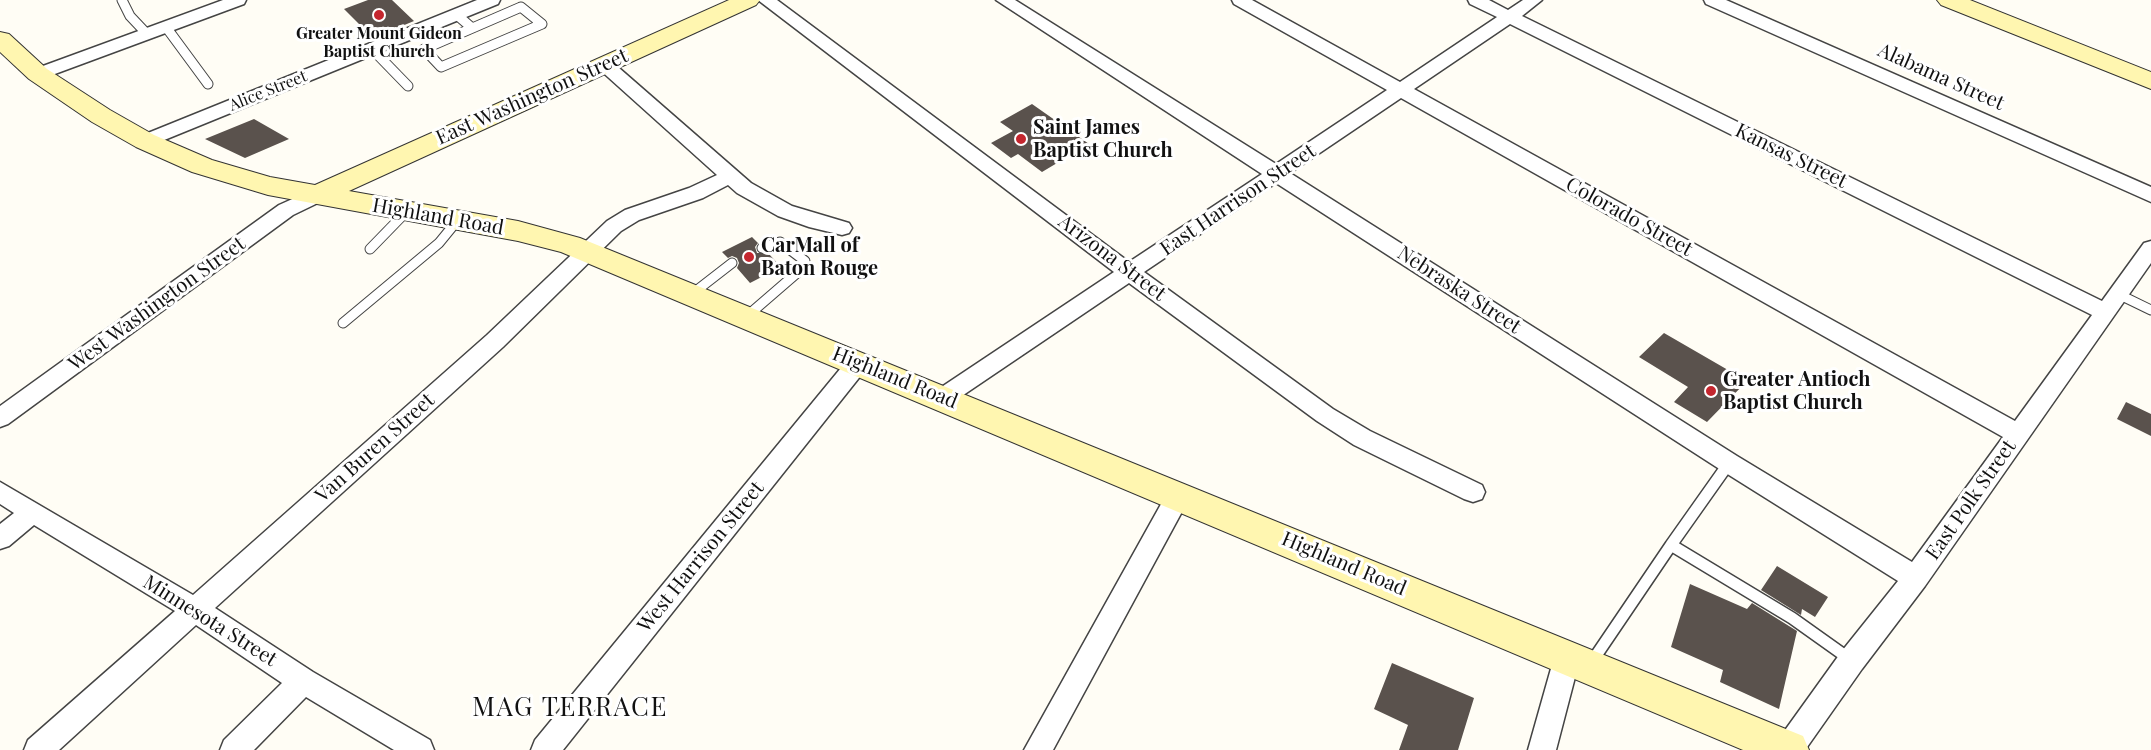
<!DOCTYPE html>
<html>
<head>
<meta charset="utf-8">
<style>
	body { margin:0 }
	canvas { display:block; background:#fffdf5 }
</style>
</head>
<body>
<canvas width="2151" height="750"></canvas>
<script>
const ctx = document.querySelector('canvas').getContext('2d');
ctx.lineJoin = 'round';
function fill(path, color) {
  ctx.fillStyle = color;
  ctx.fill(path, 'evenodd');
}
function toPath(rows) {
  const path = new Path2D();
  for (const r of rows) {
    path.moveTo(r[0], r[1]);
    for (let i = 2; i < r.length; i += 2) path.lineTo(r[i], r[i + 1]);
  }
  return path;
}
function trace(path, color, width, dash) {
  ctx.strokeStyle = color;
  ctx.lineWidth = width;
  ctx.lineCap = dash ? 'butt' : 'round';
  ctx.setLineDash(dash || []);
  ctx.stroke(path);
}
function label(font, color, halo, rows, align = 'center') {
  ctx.font = font + ' "Playfair Display",serif';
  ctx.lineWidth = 6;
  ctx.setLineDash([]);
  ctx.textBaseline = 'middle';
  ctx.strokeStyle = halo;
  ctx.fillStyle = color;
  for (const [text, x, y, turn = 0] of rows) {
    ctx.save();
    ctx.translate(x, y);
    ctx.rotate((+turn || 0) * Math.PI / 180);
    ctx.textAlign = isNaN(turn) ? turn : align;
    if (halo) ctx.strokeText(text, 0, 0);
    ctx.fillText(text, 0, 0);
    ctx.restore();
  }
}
const building = toPath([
	[368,0,392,0,414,21,373,38,344,9],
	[1032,104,1089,144,1042,172,1018,154,1011,158,991,143,1013,131,1000,122],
	[254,119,289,139,245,158,205,139],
	[752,237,758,243,755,247,757,253,768,253,781,267,750,283,737,268,739,263,737,258,732,256,728,258,722,252],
	[1664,333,1747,381,1707,422,1674,402,1688,387,1639,357],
	[2126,402,2151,414,2151,436,2117,419],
	[1777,566,1828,597,1815,617,1802,609,1801,615,1761,590],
	[1690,584,1747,609,1752,603,1797,631,1779,709,1720,682,1723,670,1671,647],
	[1392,663,1474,698,1458,750,1399,750,1408,725,1374,709]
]);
const laneFar1 = toPath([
	[122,0,130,16,147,34],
	[521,7,542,24,441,67,424,49,521,7],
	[457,15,472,28],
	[166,27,208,84],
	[372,49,408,86],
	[370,249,406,212],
	[692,294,732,263],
	[2118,294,2151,310],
	[746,317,805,266,805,261,780,242,762,248],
	[343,323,439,243,457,221]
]);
const lane = toPath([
	[1671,545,1729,463],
	[1591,663,1671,545,1792,618,1851,660]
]);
const street = toPath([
	[223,0,246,0,244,4,44,78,38,79,32,78,29,74,32,70,223,0],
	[477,0,500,0,498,4,152,145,138,145,136,141,138,137,477,0],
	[758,0,777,0,1129,262,1262,174,996,0,1015,0,1276,164,1387,90,1234,4,1232,0,1252,0,1400,82,1497,17,1470,4,1468,0,1489,0,1508,10,1523,0,1542,0,1522,16,2102,301,2144,243,2151,241,2151,263,1925,586,1862,669,1805,750,1774,750,1778,740,1842,651,1898,581,1721,470,1276,183,1144,272,1333,409,1370,431,1482,485,1485,492,1482,499,1473,502,1464,499,1354,445,1317,421,1129,283,950,404,942,407,934,404,931,398,934,392,1114,272,758,0],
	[1510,24,2092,315,2015,421,1414,89,1510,24],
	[1401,98,2003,437,1912,562,1737,456,1290,173,1401,98],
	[1704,0,1726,0,2151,187,2151,202,1706,4,1704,0],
	[605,60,611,61,751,183,792,206,849,223,852,228,849,233,842,235,809,227,778,216,737,193,728,185,703,198,639,220,621,231,503,347,215,608,313,672,430,740,434,750,394,750,306,697,254,750,220,750,224,740,282,683,196,625,59,750,24,750,28,740,175,611,34,525,9,546,0,549,0,524,14,513,0,504,0,482,193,595,487,335,607,221,625,210,689,188,717,175,599,69,596,65,599,61,605,60],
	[317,188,324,190,327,195,324,200,293,215,8,424,0,427,0,406,279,205,317,188],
	[858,355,866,357,869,363,866,369,563,750,531,750,535,740,850,357,858,355],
	[1179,485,1188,488,1191,495,1053,750,1024,750,1170,488,1179,485],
	[1567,646,1577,649,1580,658,1556,750,1528,750,1554,658,1557,649,1567,646]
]);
const secondary = toPath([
	[729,0,760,0,756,5,349,191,518,221,580,238,1803,736,1809,750,1743,750,561,252,518,241,268,195,192,172,136,147,92,122,29,79,0,52,0,32,9,34,47,69,110,110,154,135,212,160,270,177,315,185,729,0],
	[1937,0,1970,0,2151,72,2151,89,1941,5,1937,0]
]);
const markers = [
	[379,15,6,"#c4262e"],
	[1021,139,6,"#c4262e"],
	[749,257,6,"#c4262e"],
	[1711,391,6,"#c4262e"]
];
const farPoinames = [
	["Greater Mount Gideon",379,34],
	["Baptist Church",379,52]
];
const farStreetnames = [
	["Alice Street",268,91,-22]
];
const streetNames = [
	["Alabama Street",1941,77,24],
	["East Washington Street",532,97,-24],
	["Kansas Street",1791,156,26],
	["East Harrison Street",1238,200,-34],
	["Highland Road",438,217,10],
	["Colorado Street",1629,217,29],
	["Arizona Street",1112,258,37],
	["Nebraska Street",1459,290,33],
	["West Washington Street",157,304,-36],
	["Highland Road",895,378,22],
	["Van Buren Street",375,448,-42],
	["East Polk Street",1971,500,-55],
	["West Harrison Street",701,557,-51],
	["Highland Road",1344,564,23],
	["Minnesota Street",210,621,32]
];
const poiNames = [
	["Saint James",1033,128],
	["Baptist Church",1033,151],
	["CarMall of",761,246],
	["Baton Rouge",761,269],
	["Greater Antioch",1723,380],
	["Baptist Church",1723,403]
];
const nearNeighbourhoodnames = [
	["MAG TERRACE",570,708]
];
fill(building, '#5a524d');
trace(laneFar1, '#444', 11);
trace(lane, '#444', 14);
trace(street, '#444', 3);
trace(secondary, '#333', 2);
trace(laneFar1, '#fff', 9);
trace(lane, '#fff', 11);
fill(street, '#fff');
fill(secondary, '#fff6b0');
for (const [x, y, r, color] of markers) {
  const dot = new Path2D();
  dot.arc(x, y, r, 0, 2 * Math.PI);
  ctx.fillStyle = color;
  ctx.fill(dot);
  trace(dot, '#fff', 2);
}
label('bold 16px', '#111', '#fff', farPoinames);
label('16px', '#111', '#fff', farStreetnames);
label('20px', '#111', '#fff', streetNames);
label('bold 20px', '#111', '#fff', poiNames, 'left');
ctx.letterSpacing = '1.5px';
label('26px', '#111', '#fff', nearNeighbourhoodnames);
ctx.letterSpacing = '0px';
</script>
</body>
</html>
